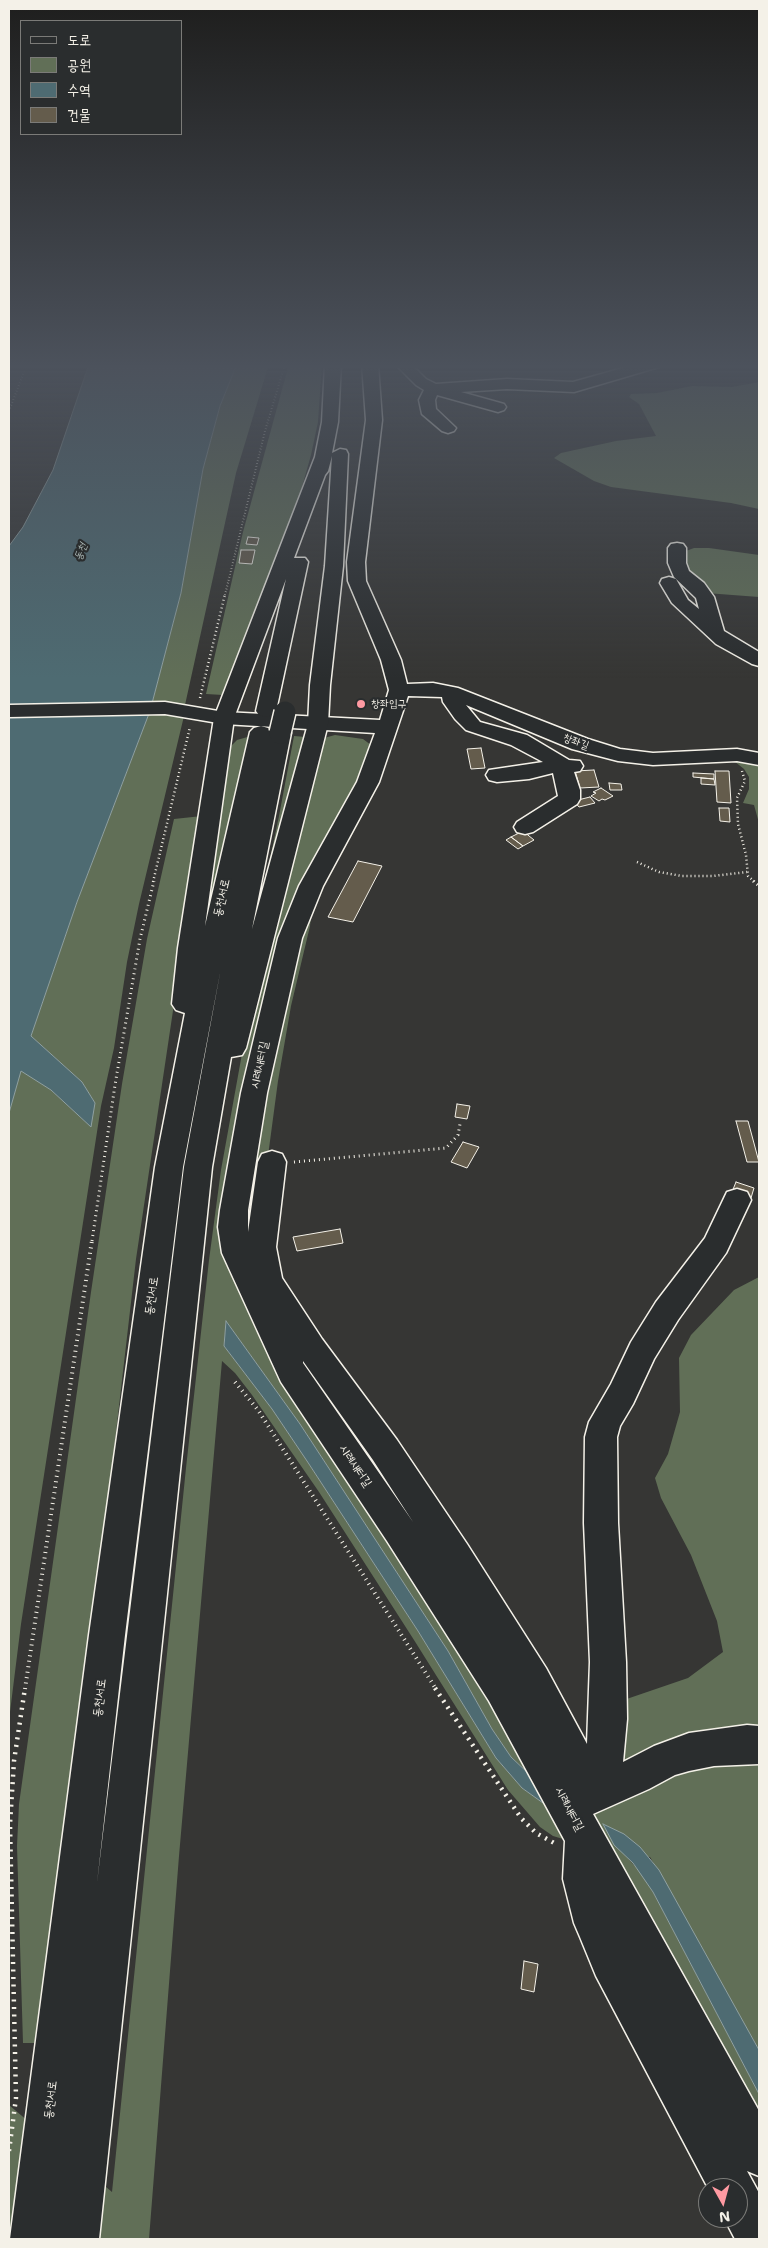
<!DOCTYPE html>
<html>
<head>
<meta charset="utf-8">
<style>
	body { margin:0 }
	#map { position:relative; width:768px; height:2248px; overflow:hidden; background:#363634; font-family:"Shantell Sans","Poor Story",sans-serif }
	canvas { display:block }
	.frame { position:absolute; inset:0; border:10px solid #f4f1e8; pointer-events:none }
	.legend { position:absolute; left:20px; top:20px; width:162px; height:115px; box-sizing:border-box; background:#2a2d2e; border:1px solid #7b7b78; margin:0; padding:6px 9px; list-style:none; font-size:15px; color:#f4f1e8 }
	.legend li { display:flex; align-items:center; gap:10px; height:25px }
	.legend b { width:25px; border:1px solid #7b7b78 }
	.north { position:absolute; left:698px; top:2178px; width:50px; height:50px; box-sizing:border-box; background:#2a2d2e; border:1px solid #7b7b78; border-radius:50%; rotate:173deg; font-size:14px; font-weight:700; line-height:20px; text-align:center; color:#f4f1e8 }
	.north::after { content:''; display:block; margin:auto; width:18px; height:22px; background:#ff9aa2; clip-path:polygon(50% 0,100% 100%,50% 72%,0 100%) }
</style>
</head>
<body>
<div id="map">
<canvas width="768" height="2248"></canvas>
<div class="frame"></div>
<ul class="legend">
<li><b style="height:6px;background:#2a2d2e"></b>도로</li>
<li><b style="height:14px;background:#616f57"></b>공원</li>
<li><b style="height:14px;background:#4e6b72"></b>수역</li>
<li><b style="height:14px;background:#645c4c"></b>건물</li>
</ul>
<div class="north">N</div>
</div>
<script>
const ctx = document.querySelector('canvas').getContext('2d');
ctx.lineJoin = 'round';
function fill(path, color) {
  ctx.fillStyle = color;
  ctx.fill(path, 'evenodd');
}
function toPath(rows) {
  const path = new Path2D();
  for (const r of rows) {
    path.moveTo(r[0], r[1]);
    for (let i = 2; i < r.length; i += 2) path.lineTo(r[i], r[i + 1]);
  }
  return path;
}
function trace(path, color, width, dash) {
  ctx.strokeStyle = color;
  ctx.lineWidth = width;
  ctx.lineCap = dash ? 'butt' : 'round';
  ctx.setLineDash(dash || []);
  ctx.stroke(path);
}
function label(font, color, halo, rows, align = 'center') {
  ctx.font = font + ' "Shantell Sans","Poor Story",sans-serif';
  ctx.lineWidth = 4.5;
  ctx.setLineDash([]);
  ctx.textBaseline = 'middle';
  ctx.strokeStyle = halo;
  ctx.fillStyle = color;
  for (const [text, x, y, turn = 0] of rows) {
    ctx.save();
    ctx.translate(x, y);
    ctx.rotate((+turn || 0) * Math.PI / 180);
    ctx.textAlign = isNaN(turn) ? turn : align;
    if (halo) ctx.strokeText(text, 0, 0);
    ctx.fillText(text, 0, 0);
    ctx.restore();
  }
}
const green = toPath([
	[237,364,269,364,236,473,185,705,169,705,184,716,139,904,127,962,114,1048,101,1106,21,1624,9,1720,9,1113,21,1070,51,1090,90,1126,95,1103,82,1082,31,1036,77,902,150,711,181,593,203,469,220,406],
	[289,364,322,364,318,422,311,455,298,501,265,590,223,695,206,694,243,532],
	[759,382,759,509,731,503,611,487,594,481,554,458,561,453,616,441,656,436,639,404,629,397,631,394,657,393,692,386,732,387],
	[694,548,709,548,759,555,759,597,706,593,688,576,682,555,686,551],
	[335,735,363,739,371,745,373,752,280,938,260,1015,244,1093,223,1227,466,1655,529,1774,511,1757,492,1729,448,1651,300,1424,226,1321,224,1346,272,1409,307,1461,418,1631,496,1758,522,1788,550,1808,563,1839,553,1836,540,1827,508,1790,414,1640,319,1492,252,1395,235,1373,222,1361,179,1856,149,2239,9,2239,9,2105,112,2192,186,1468,209,1260,221,1170,245,1037,324,738],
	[251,736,206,921,202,921,228,749,237,740],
	[294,736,306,737,261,901,279,816],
	[734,761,759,766,759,823,754,805,743,803,749,789,749,777,744,769],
	[202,816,136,1259,107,1510,35,2043,23,2043,17,1846,19,1804,91,1292,122,1084,147,939,174,819],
	[309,916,311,916,310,926,291,1006,278,1081,256,1246,541,1705,301,1364,247,1232,259,1133,274,1049,303,930],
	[759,1277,759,1735,737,1735,623,1769,612,1704,688,1678,723,1652,717,1621,691,1555,661,1498,655,1478,668,1454,680,1412,679,1358,691,1335,734,1290],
	[754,1757,759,1758,759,2050,650,1857,624,1854,643,1875,653,1892,759,2094,759,2119,667,1957,591,1809,684,1764]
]);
const water = toPath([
	[89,364,237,364,220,406,203,469,181,593,150,711,77,902,31,1036,82,1082,95,1103,91,1127,51,1090,21,1071,9,1113,9,546,23,527,53,470,89,364],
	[226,1321,300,1424,448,1651,492,1729,511,1757,529,1774,550,1808,522,1788,496,1758,418,1631,307,1461,272,1409,224,1346,226,1321],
	[603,1824,624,1834,640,1847,659,1870,759,2050,759,2094,653,1892,633,1863,614,1845,603,1824]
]);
const building = toPath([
	[248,537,259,538,257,545,246,544,248,537],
	[241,550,255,550,252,564,239,563,241,550],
	[481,748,485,768,471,769,467,749,481,748],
	[594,770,599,787,580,788,575,771,594,770],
	[715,771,729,771,731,803,717,802,715,771],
	[693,773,714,774,714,779,693,777,693,773],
	[701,778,714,779,715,785,701,784,701,778],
	[609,783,621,784,622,790,610,790,609,783],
	[601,788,613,796,605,800,602,799,599,801,591,796,596,793,593,792,601,788],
	[590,797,595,803,579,807,574,801,590,797],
	[719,808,729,808,730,822,720,821,719,808],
	[523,831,534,840,523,846,511,837,523,831],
	[511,837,523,846,518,849,506,840,511,837],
	[358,861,382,866,353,922,328,917,358,861],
	[457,1104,470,1106,467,1119,455,1117,457,1104],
	[736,1121,748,1121,759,1162,747,1162,736,1121],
	[463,1142,479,1147,467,1168,451,1162,463,1142],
	[736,1182,754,1188,751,1198,732,1192,736,1182],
	[340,1229,343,1243,297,1251,293,1237,340,1229],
	[524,1961,538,1964,534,1992,521,1989,524,1961]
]);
const pathFar4 = toPath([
	[9,411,27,364],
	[225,595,265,431,285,364]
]);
const pathFar3 = toPath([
	[200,698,225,594],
	[742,771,745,781,737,798,738,824,746,855,748,876,755,882],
	[637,862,659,872,682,876,713,876,747,872],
	[153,882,190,727]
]);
const pathFar2 = toPath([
	[753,881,759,886],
	[294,1162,446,1148,458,1135,460,1124],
	[92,1241,115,1085,140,939,154,881]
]);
const pathFar1 = toPath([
	[235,1382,258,1410,436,1689],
	[25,1689,92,1240]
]);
const path = toPath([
	[435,1688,521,1818,536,1833,556,1844],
	[9,2151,16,2098,10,1824,14,1761,25,1688]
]);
const minor = toPath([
	[362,364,378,364,382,420,365,562,366,581,401,660,407,684,433,683,458,688,588,739,620,749,653,753,737,749,759,753,759,765,737,761,653,765,618,761,572,749,466,705,480,722,527,735,569,760,580,761,583,766,580,771,574,772,580,790,580,799,577,804,533,832,525,834,517,832,514,827,517,822,558,796,553,773,529,779,497,782,489,780,486,775,489,770,543,762,511,745,466,730,455,719,443,702,442,697,408,696,379,782,323,886,302,938,267,1093,248,1210,248,1232,258,1162,262,1154,272,1151,282,1154,286,1162,276,1247,282,1278,322,1339,397,1440,467,1544,546,1668,587,1744,590,1662,584,1523,585,1437,589,1422,611,1384,631,1342,656,1302,705,1238,727,1192,737,1189,747,1192,751,1200,726,1253,678,1320,654,1359,633,1404,620,1426,617,1437,618,1523,626,1662,627,1719,623,1762,654,1746,689,1733,747,1725,759,1726,759,1764,714,1766,689,1771,675,1775,649,1789,593,1814,759,2111,759,2176,747,2171,759,2193,759,2239,735,2239,724,2218,738,2218,738,2188,708,2188,596,1976,580,1937,574,1923,563,1879,565,1841,489,1701,387,1541,281,1382,222,1253,218,1227,220,1210,241,1093,278,938,299,886,357,782,375,733,224,724,165,714,9,717,9,705,165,702,224,712,380,720,389,690,381,660,348,581,347,562,366,420,362,364],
	[303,1361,373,1460,413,1522,303,1363,303,1361],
	[395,364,411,364,426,379,436,384,507,379,573,382,637,364,661,364,659,367,574,392,507,389,461,392,504,404,506,407,504,410,498,412,437,395,435,400,436,409,456,428,454,431,448,433,442,431,422,414,419,400,424,390,416,385,395,364],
	[677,543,683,544,686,548,686,563,689,571,704,583,714,597,724,631,759,652,759,666,752,664,716,644,672,603,660,583,662,579,669,577,676,579,688,600,699,609,696,598,674,577,668,563,668,548,671,544,677,543]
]);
const major = toPath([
	[325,364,341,364,338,422,332,453,340,449,346,450,348,454,343,566,330,685,328,724,246,1048,242,1055,231,1057,212,1167,99,2239,10,2239,89,1635,155,1167,185,1013,176,1010,172,1004,178,948,214,718,315,457,322,422,325,364],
	[332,456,325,566,310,685,308,724,252,929,291,733,287,729,280,727,271,731,268,728,261,726,254,728,250,732,205,926,234,718,286,579,256,711,259,715,266,717,273,715,276,711,308,562,305,558,294,558,325,475,328,471,332,456],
	[221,968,184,1167,97,1883,125,1635,183,1167,221,968]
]);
const majorBridge = toPath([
	[280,733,285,712]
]);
const markers = [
	[361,704,5,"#ff9aa2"]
];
const farWaternames = [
	["동천",81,552,-69]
];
const farPoinames = [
	["창좌입구",371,704]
];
const farStreetnames = [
	["창좌길",576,742,20]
];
const streetNames = [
	["동천서로",222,898,-77],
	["시례새터길",260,1065,-78],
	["동천서로",152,1296,-82],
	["시례새터길",355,1466,56],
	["동천서로",100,1698,-83],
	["시례새터길",569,1809,62],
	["동천서로",51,2100,-83]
];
fill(green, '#616f57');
fill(water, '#4e6b72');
trace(water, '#90a1a1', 1);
fill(building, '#645c4c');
trace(building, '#f4f1e8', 1);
trace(minor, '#f4f1e8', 3);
trace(major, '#f4f1e8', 3);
trace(pathFar4, '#f4f1e8', 2, [0.5, 2.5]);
trace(pathFar3, '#f4f1e8', 2.5, [1, 3]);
trace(pathFar2, '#f4f1e8', 3, [1, 4]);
trace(pathFar1, '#f4f1e8', 4, [1, 4.5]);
trace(path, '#f4f1e8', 4.5, [2, 5.5]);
fill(minor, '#2a2d2e');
fill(major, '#2a2d2e');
trace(majorBridge, '#f4f1e8', 24, []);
trace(majorBridge, '#2a2d2e', 21);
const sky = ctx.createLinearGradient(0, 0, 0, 679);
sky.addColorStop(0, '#1e1e1d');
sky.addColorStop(0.54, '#4c525c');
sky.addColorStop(1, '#4c525c00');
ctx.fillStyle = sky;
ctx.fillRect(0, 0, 768, 679);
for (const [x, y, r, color] of markers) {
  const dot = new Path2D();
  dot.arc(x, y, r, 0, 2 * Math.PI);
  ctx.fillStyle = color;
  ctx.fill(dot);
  trace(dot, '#2a2d2e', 2);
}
label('italic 11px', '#a9b5b3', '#2a2d2e', farWaternames);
label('11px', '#f4f1e8', '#2a2d2e', farPoinames, 'left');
label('11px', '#f4f1e8', '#2a2d2e', farStreetnames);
label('12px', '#f4f1e8', '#2a2d2e', streetNames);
</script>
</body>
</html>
